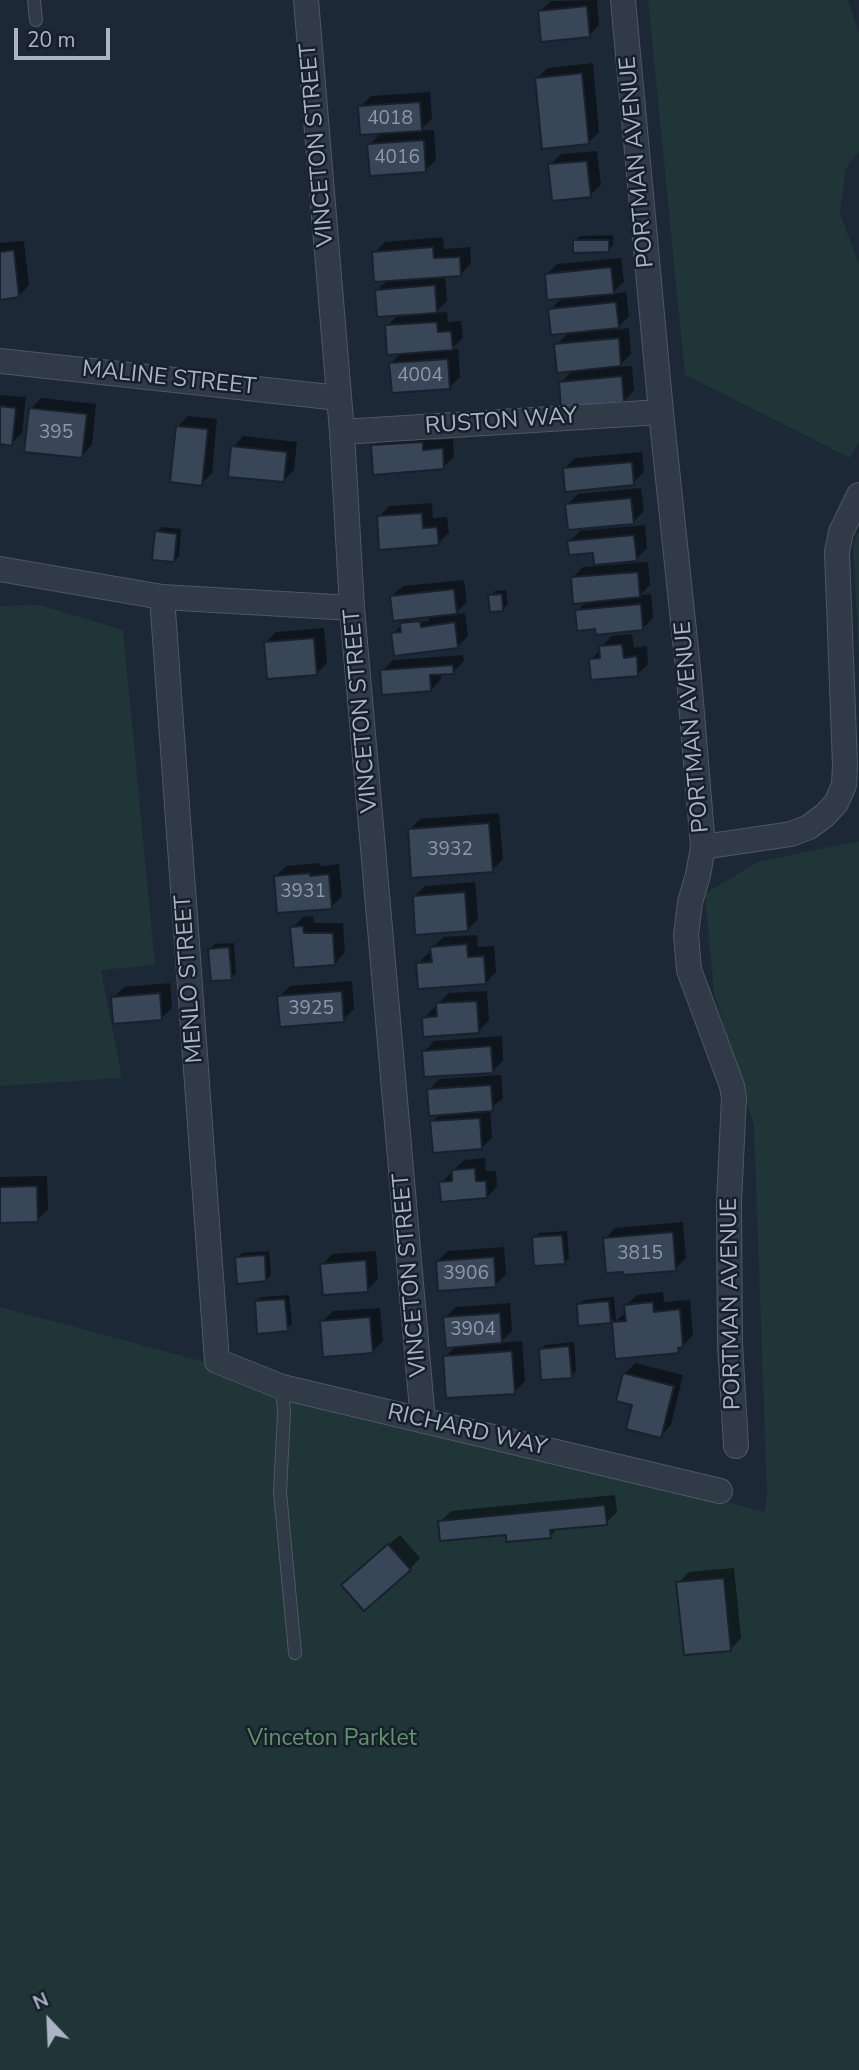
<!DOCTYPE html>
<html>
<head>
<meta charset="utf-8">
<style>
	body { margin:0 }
	#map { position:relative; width:859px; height:2070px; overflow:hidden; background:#1d2836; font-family:"Nunito Sans",sans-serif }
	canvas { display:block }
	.north { position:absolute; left:14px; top:1986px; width:70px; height:70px; -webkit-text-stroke:5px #171f2b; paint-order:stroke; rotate:337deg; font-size:19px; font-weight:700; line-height:28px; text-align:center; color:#aab4c4 }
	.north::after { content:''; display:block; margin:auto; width:24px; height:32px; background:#aab4c4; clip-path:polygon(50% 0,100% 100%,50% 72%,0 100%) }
	.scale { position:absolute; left:14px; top:28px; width:96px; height:32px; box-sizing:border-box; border:4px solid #aab4c4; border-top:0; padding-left:9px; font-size:21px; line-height:24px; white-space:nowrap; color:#aab4c4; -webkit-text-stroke:5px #171f2b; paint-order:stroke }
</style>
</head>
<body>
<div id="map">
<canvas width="859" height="2070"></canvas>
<div class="north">N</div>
<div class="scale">20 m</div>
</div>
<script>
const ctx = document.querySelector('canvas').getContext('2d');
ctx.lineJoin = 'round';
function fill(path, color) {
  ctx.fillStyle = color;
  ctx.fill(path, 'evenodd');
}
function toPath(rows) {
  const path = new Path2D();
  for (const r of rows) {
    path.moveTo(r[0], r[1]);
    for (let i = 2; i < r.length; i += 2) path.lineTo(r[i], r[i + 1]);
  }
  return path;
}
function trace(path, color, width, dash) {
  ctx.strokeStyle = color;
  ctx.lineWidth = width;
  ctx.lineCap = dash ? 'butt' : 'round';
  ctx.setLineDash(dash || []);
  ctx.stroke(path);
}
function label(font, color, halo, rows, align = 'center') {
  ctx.font = font + ' "Nunito Sans",sans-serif';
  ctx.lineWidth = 5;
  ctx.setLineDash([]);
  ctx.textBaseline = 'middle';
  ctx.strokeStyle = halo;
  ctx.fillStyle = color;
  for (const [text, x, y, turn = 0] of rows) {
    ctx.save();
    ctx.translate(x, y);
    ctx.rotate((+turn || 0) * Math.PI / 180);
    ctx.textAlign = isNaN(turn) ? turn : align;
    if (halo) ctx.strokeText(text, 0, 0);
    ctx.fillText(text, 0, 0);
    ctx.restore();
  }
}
const green = toPath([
	[648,0,848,0,859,34,859,151,846,168,840,213,859,264,859,442,850,458,685,375],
	[859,531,859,656,853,544],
	[40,605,123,630,155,965,101,970,122,1078,0,1086,0,606],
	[859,841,859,2070,0,2070,0,1307,765,1512,767,1493,754,1126,714,993,705,894,757,862]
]);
const shadow = toPath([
	[597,0,599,25,589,36,540,11,551,1],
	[593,63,599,132,588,143,537,78,548,68],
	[430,92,432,119,419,131,434,130,436,160,425,170,369,145,382,132,360,107,371,96],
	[597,151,601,185,590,195,550,165,561,154],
	[613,235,613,245,608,250,575,241,580,236],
	[443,237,444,249,470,247,471,263,461,274,445,275,447,301,435,313,447,312,448,322,461,321,463,338,451,349,458,349,460,377,449,388,391,363,402,352,387,326,399,314,377,290,389,279,374,253,385,242],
	[24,241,29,285,18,296,0,298,0,243],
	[621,258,624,282,611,294,626,292,629,316,615,330,629,328,631,354,618,367,632,366,634,390,624,401,561,382,574,369,556,345,570,331,550,310,563,297,547,274,557,264],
	[0,395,26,397,22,433,11,444,0,443],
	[41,398,96,404,92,445,81,456,31,409],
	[188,416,217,419,212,473,201,484,178,427],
	[433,432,433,440,453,439,454,457,443,467,373,446,384,435],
	[243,436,297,442,294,470,283,481,233,447],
	[642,452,644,472,633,483,564,469,575,458],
	[641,488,644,511,633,522,567,505,578,494],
	[432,503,433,518,447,517,449,533,438,543,379,517,389,506],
	[645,525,647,548,636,559,594,551,569,542,580,531],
	[162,527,181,529,179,556,174,561,157,532],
	[648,562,650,585,640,595,651,594,653,618,642,629,597,627,577,611,587,601,572,578,583,567],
	[464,580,467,602,455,614,465,613,468,636,457,647,393,634,408,617,392,596,403,586],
	[429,618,429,621,406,624,410,620],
	[506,590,508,604,503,609,490,596,495,591],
	[324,628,327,663,316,674,265,643,276,632],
	[632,634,634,648,647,646,648,664,638,674,591,660,611,636],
	[463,655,464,661,453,672,441,673,441,679,431,690,382,671,393,660],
	[499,813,503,859,492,870,409,830,420,819],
	[320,863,321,866,339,864,342,896,331,907,275,877,286,866],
	[475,882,478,919,467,930,414,897,425,886],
	[313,916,314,923,343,923,345,953,335,963,292,928,303,917],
	[477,935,478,947,494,946,496,972,486,983,418,964,428,953,433,953,432,948,443,937],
	[234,943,236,973,231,978,210,949,215,944],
	[352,981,354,1009,343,1020,279,997,290,986],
	[170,983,172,1008,161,1018,113,998,124,987],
	[487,991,489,1021,478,1031,424,1018,435,1007,438,1007,438,1004,449,993],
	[502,1036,503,1060,493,1071,424,1052,434,1041],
	[501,1075,503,1098,490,1109,492,1137,482,1148,432,1122,441,1113,429,1090,439,1079],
	[485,1158,486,1171,496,1171,497,1186,487,1197,441,1183,464,1160],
	[47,1176,48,1209,37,1220,0,1221,0,1177],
	[683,1222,686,1258,675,1269,605,1239,615,1228],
	[567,1231,569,1258,564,1263,534,1238,539,1233],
	[504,1247,506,1274,495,1285,437,1262,448,1251],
	[269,1251,271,1275,266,1280,237,1258,242,1253],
	[376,1251,378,1279,367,1290,322,1265,332,1254],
	[663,1292,664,1302,690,1300,693,1335,678,1351,617,1357,613,1318,610,1321,579,1305,584,1300,614,1297,616,1321,627,1312,626,1305,637,1295],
	[289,1295,292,1324,287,1329,256,1302,262,1297],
	[510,1303,512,1331,500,1343,522,1341,525,1381,514,1392,445,1357,457,1345,445,1318,456,1307],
	[380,1308,383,1341,373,1351,322,1322,333,1311],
	[574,1342,576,1371,571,1376,540,1350,545,1345],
	[635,1363,683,1375,671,1425,660,1436,634,1404,625,1374],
	[615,1495,617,1512,606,1523,558,1528,550,1536,508,1533,440,1522,451,1511],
	[400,1535,420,1558,410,1569,354,1575],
	[734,1568,741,1638,731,1649,678,1583,689,1572]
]);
const building = toPath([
	[587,6,590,37,541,42,538,11,587,6],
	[582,73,589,144,542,149,535,78,582,73],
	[420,102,422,131,360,135,358,106,420,102],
	[424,140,426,172,370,176,367,144,424,140],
	[587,161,591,197,552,201,548,164,587,161],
	[573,240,609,240,609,252,573,253,573,240],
	[433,247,434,258,460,257,461,276,374,282,372,252,433,247],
	[14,250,19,297,0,300,0,252,14,250],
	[611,267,614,294,547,300,545,274,611,267],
	[435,285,437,313,377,317,375,290,435,285],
	[616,302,619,328,551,335,548,309,616,302],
	[437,322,438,332,451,331,453,350,387,355,385,325,437,322],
	[619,338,621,366,557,373,554,344,619,338],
	[448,359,450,389,392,393,389,363,448,359],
	[622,376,624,402,561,408,559,382,622,376],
	[0,406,16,408,12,446,0,444,0,406],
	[29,408,87,414,82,458,24,452,29,408],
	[176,426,208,429,202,486,170,482,176,426],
	[423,442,423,450,443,448,444,469,373,475,371,445,423,442],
	[231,446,287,452,284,482,228,477,231,446],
	[632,462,634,485,565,492,563,468,632,462],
	[631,498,634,524,568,530,565,504,631,498],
	[422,513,423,528,437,527,439,545,379,550,377,516,422,513],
	[155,531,177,534,174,562,152,560,155,531],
	[634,535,637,561,594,565,593,553,569,555,567,541,634,535],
	[638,572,640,597,573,604,571,577,638,572],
	[454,589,457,614,393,621,390,596,454,589],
	[502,594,503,611,490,612,488,595,502,594],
	[641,604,643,630,596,635,595,629,577,631,575,610,641,604],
	[420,621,421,627,455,622,458,648,394,656,391,633,401,632,400,623,420,621],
	[314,638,317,675,267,679,264,642,314,638],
	[622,644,624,658,637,656,638,676,591,680,589,659,600,658,599,646,622,644],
	[453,665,454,674,430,675,431,691,382,695,380,670,453,665],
	[489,823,493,872,411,878,408,829,489,823],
	[310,873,310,876,329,874,332,909,277,913,274,876,310,873],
	[465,892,468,931,415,935,413,896,465,892],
	[303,926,304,933,333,933,335,965,294,968,290,927,303,926],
	[467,944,468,957,484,956,486,984,418,989,416,963,432,962,430,947,467,944],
	[229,947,232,980,211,981,208,949,229,947],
	[342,991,344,1022,280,1027,277,996,342,991],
	[160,993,162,1020,113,1024,111,997,160,993],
	[477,1001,479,1033,423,1037,422,1018,437,1016,436,1003,477,1001],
	[491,1046,493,1073,424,1077,422,1051,491,1046],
	[491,1085,493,1111,429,1116,427,1089,491,1085],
	[480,1118,482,1149,433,1153,430,1121,480,1118],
	[475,1168,476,1181,486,1181,487,1198,441,1202,439,1182,452,1181,452,1170,475,1168],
	[37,1186,38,1222,0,1223,0,1187,37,1186],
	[673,1232,676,1271,623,1275,623,1272,606,1273,603,1238,673,1232],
	[562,1235,565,1264,534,1266,532,1237,562,1235],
	[265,1255,266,1281,237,1284,235,1257,265,1255],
	[494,1257,496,1287,438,1291,436,1261,494,1257],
	[366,1260,368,1292,323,1295,320,1264,366,1260],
	[285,1299,288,1331,257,1334,255,1301,285,1299],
	[609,1301,611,1323,578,1326,577,1304,609,1301],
	[653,1302,654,1312,680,1309,683,1347,678,1348,679,1353,615,1359,612,1322,626,1321,624,1305,653,1302],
	[500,1313,502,1343,446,1348,443,1317,500,1313],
	[370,1317,373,1353,323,1357,320,1321,370,1317],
	[569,1346,572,1378,541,1380,539,1349,569,1346],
	[512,1351,515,1394,446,1398,443,1356,512,1351],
	[623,1373,674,1386,661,1438,626,1429,632,1405,616,1401,623,1373],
	[605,1505,607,1525,550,1530,551,1538,506,1542,506,1535,440,1541,438,1521,605,1505],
	[388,1544,411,1570,364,1611,341,1585,388,1544],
	[724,1578,731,1651,684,1655,676,1582,724,1578]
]);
const lane = toPath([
	[34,0,36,20],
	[282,1387,284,1413,280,1492,295,1653]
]);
const street = toPath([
	[306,0,342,432,352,608,423,1421],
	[623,0,661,412,689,678,703,847,698,875,690,902,686,935,689,970,732,1086,734,1098,729,1202,730,1344,736,1446],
	[0,361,339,398],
	[342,432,661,412],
	[0,569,162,597,352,608],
	[162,597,217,1361,282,1387,720,1491],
	[703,847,791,834,809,827,825,815,836,803,844,785,845,765,837,552,841,532,859,495]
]);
const numberNames = [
	["4018",390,119],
	["4016",397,158],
	["4004",420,376],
	["395",56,433],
	["3932",450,850],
	["3931",303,892],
	["3925",311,1009],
	["3815",640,1254],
	["3906",466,1274],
	["3904",473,1330]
];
const streetNames = [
	["VINCETON STREET",318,145,-95],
	["PORTMAN AVENUE",638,162,-95],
	["MALINE STREET",169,379,6],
	["RUSTON WAY",501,422,-4],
	["VINCETON STREET",362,711,-95],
	["PORTMAN AVENUE",693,727,-95],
	["MENLO STREET",190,979,-94],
	["VINCETON STREET",411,1275,-95],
	["PORTMAN AVENUE",732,1304,-91],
	["RICHARD WAY",467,1431,13]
];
const parkNames = [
	["Vinceton Parklet",332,1739]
];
fill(green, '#1f3537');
fill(shadow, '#0007');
fill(building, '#394657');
trace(building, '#19212d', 2);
trace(lane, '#4e5765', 14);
trace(street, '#4e5765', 26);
trace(lane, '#313a47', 12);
trace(street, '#313a47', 24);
label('19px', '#8e98a9', null, numberNames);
label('23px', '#aab4c4', '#171f2b', streetNames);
label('23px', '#61956d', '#171f2b', parkNames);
</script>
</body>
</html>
